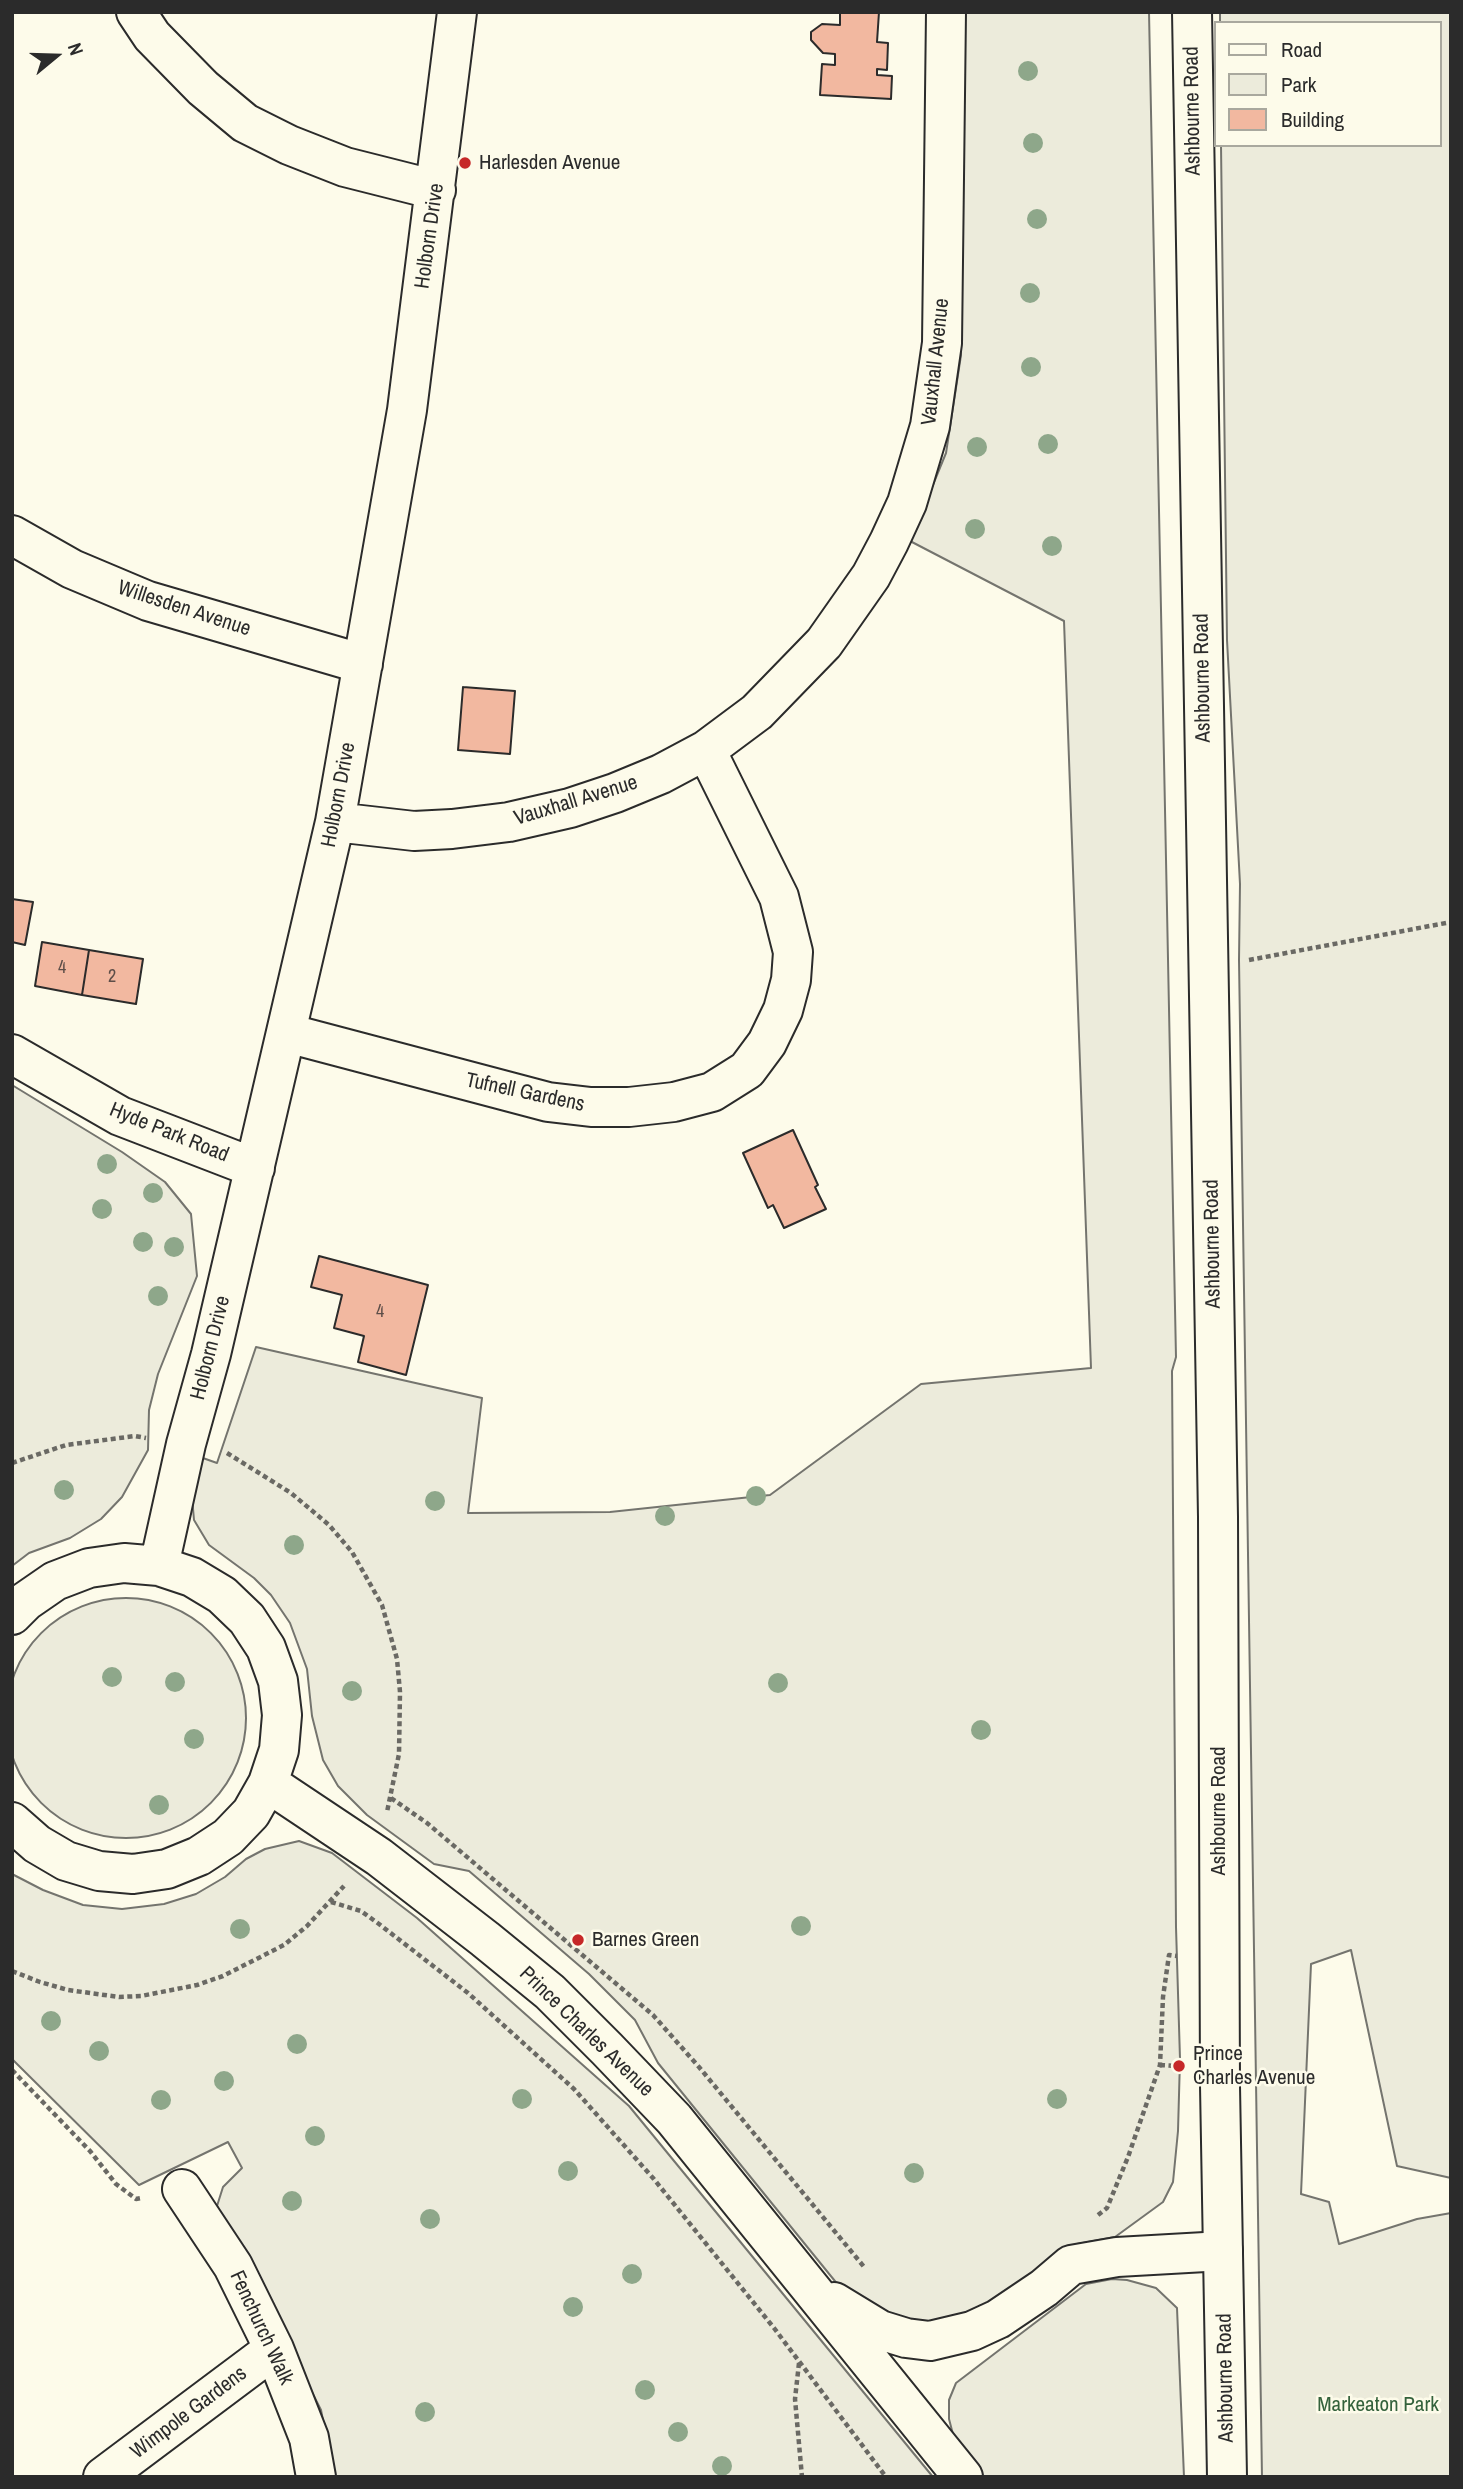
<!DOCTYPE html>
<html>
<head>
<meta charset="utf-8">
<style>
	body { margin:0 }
	#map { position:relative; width:1463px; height:2489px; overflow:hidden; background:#fdfbea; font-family:"Archivo Narrow",sans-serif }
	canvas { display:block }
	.frame { position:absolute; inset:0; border:14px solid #2b2b2b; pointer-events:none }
	.legend { position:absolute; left:1214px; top:21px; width:228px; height:126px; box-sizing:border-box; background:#fdfbea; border:2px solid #a9a89e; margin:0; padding:9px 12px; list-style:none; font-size:21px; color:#2b2b2b }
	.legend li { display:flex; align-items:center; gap:14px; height:35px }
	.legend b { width:35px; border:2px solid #a9a89e }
	.north { position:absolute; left:21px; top:21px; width:70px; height:70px; -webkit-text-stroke:5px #fdfbea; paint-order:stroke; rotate:71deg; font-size:19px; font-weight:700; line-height:28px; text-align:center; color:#2b2b2b }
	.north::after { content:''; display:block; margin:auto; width:24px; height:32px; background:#2b2b2b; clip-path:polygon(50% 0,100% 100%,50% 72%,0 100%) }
</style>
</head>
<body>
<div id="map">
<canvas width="1463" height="2489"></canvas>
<div class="frame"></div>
<ul class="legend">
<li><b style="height:9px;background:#fdfbea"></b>Road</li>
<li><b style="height:19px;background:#ecebdb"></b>Park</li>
<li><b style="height:19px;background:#f2b8a0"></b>Building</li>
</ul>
<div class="north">N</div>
</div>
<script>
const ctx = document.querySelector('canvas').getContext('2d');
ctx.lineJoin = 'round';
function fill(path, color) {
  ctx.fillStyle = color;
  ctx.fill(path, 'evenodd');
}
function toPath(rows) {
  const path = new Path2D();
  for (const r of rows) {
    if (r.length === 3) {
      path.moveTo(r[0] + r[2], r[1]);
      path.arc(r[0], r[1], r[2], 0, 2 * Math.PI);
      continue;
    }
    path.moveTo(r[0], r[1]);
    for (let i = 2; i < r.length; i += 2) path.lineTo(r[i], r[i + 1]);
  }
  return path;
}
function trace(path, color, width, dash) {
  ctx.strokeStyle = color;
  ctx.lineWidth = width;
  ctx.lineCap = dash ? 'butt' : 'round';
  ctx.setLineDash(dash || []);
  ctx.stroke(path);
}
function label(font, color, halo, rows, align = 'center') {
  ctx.font = font + ' "Archivo Narrow",sans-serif';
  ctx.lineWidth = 5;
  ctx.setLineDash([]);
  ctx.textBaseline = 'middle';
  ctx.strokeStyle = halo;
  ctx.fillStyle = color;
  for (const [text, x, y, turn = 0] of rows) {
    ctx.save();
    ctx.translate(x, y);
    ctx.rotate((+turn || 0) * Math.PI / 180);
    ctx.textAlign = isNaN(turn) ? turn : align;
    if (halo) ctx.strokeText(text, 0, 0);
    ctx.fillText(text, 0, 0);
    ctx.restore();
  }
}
const green = toPath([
	[963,12,1149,12,1176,1357,1172,1371,1176,1927,1180,2059,1178,2131,1173,2182,1163,2202,1115,2237,1077,2244,1027,2276,998,2301,966,2315,934,2323,899,2317,868,2307,843,2291,658,2063,635,2020,589,1974,469,1871,434,1864,367,1815,338,1786,323,1760,312,1716,307,1669,290,1623,271,1595,254,1578,209,1545,194,1520,191,1486,200,1457,217,1463,256,1347,482,1398,468,1513,610,1512,770,1495,921,1384,1091,1368,1064,621,910,541,946,453,961,355,963,12],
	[1220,12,1451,12,1451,2178,1397,2166,1351,1950,1311,1964,1301,2194,1329,2202,1339,2244,1417,2219,1451,2213,1451,2477,1262,2477,1239,960,1240,884,1227,640,1221,145,1440,145,1440,23,1220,23,1220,12],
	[12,1085,122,1152,165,1182,191,1214,197,1276,158,1374,149,1410,148,1450,122,1497,101,1519,70,1538,29,1553,12,1566,12,1085],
	[126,1718,120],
	[299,1841,332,1853,417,1918,629,2106,933,2477,334,2477,321,2410,217,2206,223,2187,242,2168,228,2142,139,2185,12,2059,12,1874,43,1890,83,1905,122,1909,164,1904,196,1894,225,1877,246,1859,265,1849,299,1841],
	[1112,2279,1127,2280,1156,2288,1177,2308,1184,2477,984,2477,955,2442,949,2419,949,2400,956,2383,1086,2284,1112,2279]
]);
const building = toPath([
	[840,12,879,12,877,42,888,43,887,70,877,69,877,75,892,76,891,99,820,95,822,64,835,65,835,54,823,53,811,40,811,32,822,24,840,25,840,12],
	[463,687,515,691,510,754,458,750,463,687],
	[12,899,33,902,25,945,12,942,12,899],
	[42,942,89,950,82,995,35,986,42,942],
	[89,950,143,959,136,1004,82,995,89,950],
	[793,1130,818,1185,815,1187,826,1209,784,1228,773,1205,768,1208,743,1153,793,1130],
	[319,1256,428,1285,406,1375,358,1362,364,1336,334,1328,342,1295,311,1287,319,1256]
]);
const path = toPath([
	[1249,960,1451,922],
	[227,1453,291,1493,329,1525,352,1552,382,1605,397,1659,400,1692,399,1754,387,1812],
	[12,1463,66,1445,135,1436,146,1438],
	[391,1798,427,1823,653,2015,699,2067,865,2268],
	[331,1902,361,1911,379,1924,468,1993,574,2089,653,2178,774,2328,886,2477],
	[12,1971,40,1982,68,1990,119,1997,141,1996,197,1985,223,1976,284,1945,307,1926,344,1886],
	[1160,2065,1176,2066],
	[12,2070,90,2151,116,2184,136,2199,141,2198],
	[1098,2215,1107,2208,1128,2157,1160,2065,1163,1997,1169,1955,1177,1956],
	[799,2363,795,2399,802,2477]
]);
const minor = toPath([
	[136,12,152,36,203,88,245,123,289,145,345,167,436,190],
	[12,535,72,569,148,601,363,664],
	[335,822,414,831,452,829,509,822,570,808,615,793,661,774,706,750,757,712,824,643,871,576,889,542,907,503,930,426,942,343,946,12],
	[287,1033,548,1102,591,1107,629,1107,674,1102,712,1092,747,1070,767,1043,783,1010,791,980,793,952,779,897,706,750],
	[12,1054,120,1116,255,1168],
	[159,1566,186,1444,211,1354,335,822,407,410,457,12],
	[12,1615,26,1601,55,1581,89,1568,124,1563,159,1566,192,1577,222,1595,247,1619,266,1648,278,1681,282,1715,279,1750,268,1783,251,1813,228,1837,199,1856,167,1869,133,1874,99,1871,66,1861,37,1844,12,1822],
	[268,1783,379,1857,485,1939,550,1992,607,2049,674,2119,963,2477],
	[182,2189,233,2266,274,2349,309,2438,316,2477],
	[834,2302,880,2330,906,2338,930,2341,972,2331,998,2319,1044,2288,1071,2265,1117,2257,1223,2251],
	[103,2477,274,2349]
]);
const highway = toPath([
	[1192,12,1218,1517,1220,2086,1227,2477]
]);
const trees = [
	[1028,71],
	[1033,143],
	[1037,219],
	[1030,293],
	[1031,367],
	[1048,444],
	[977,447],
	[975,529],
	[1052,546],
	[107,1164],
	[153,1193],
	[102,1209],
	[143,1242],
	[174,1247],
	[158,1296],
	[64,1490],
	[756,1496],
	[435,1501],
	[665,1516],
	[294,1545],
	[112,1677],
	[175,1682],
	[778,1683],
	[352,1691],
	[981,1730],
	[194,1739],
	[159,1805],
	[801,1926],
	[240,1929],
	[51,2021],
	[297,2044],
	[99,2051],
	[224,2081],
	[522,2099],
	[1057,2099],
	[161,2100],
	[315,2136],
	[568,2171],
	[914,2173],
	[292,2201],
	[430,2219],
	[632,2274],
	[573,2307],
	[645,2390],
	[425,2412],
	[678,2432],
	[722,2466]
];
const markers = [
	[465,163,7,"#c62828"],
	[578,1940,7,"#c62828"],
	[1179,2066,7,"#c62828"]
];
const numberNames = [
	["4",62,968],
	["2",112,977],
	["4",380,1312]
];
const streetNames = [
	["Ashbourne Road",1193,111,-91],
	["Holborn Drive",430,236,-82],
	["Vauxhall Avenue",936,362,-84],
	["Willesden Avenue",184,609,18],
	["Ashbourne Road",1203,678,-91],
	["Holborn Drive",339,795,-79],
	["Vauxhall Avenue",576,801,-17],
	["Tufnell Gardens",525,1093,12],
	["Hyde Park Road",169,1133,22],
	["Ashbourne Road",1213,1244,-91],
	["Holborn Drive",211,1348,-76],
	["Ashbourne Road",1219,1811,-90],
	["Prince Charles Avenue",586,2032,44],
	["Fenchurch Walk",261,2328,65],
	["Ashbourne Road",1226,2378,-91],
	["Wimpole Gardens",189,2413,-37]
];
const poiNames = [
	["Harlesden Avenue",479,163],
	["Barnes Green",592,1940],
	["Prince",1193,2054],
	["Charles Avenue",1193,2078]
];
const parkNames = [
	["Markeaton Park",1378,2405]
];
fill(green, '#ecebdb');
trace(green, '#74746e', 2);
fill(building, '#f2b8a0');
trace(building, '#2b2b2b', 2);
trace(minor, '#2b2b2b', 42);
trace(highway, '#2b2b2b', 42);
trace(path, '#6a6964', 4.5, [5, 3.5]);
trace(minor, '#fdfbea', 38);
trace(highway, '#fdfbea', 38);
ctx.fillStyle = '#8ea78a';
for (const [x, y] of trees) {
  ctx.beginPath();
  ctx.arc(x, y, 10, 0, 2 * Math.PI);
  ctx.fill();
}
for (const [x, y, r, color] of markers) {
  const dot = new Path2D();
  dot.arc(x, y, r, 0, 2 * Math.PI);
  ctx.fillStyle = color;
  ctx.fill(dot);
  trace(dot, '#fdfbea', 2.5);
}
label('18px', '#5d4e48', null, numberNames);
label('21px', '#2b2b2b', '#fdfbea', streetNames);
label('21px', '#2b2b2b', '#fdfbea', poiNames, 'left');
label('21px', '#34623c', '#fdfbea', parkNames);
</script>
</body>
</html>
